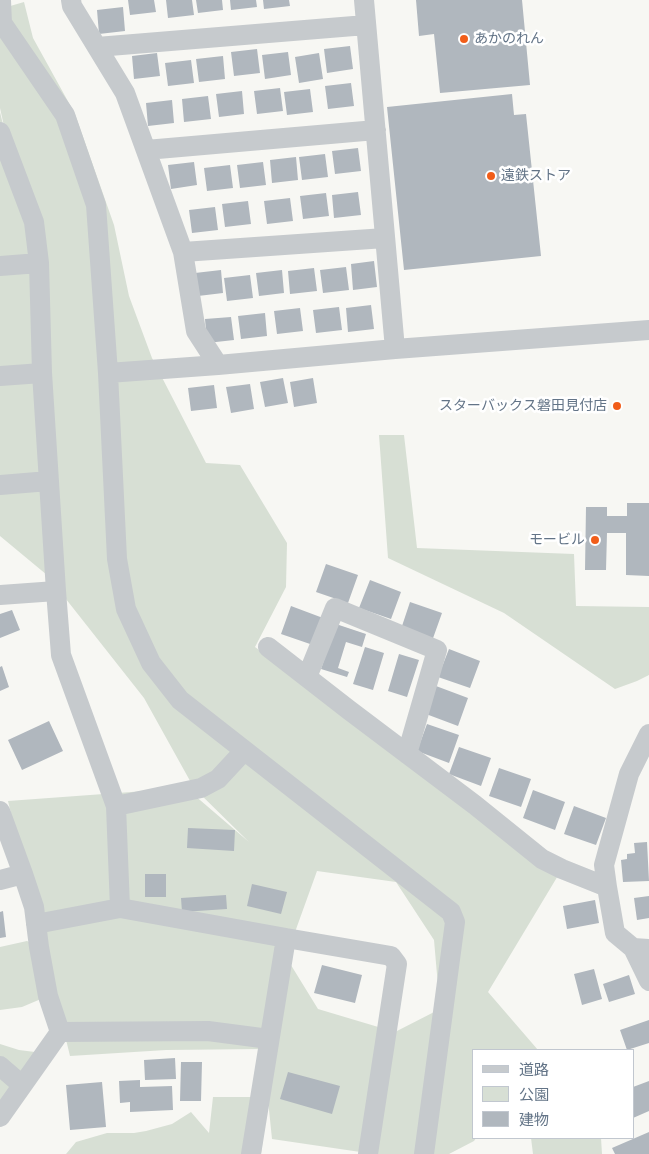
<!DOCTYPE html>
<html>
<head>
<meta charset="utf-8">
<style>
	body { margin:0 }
	#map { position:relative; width:649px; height:1154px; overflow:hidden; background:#f7f7f3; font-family:"Fira Sans","Noto Sans JP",sans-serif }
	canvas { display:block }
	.legend { position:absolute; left:472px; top:1049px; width:162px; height:90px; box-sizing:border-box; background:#fff; border:1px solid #c1c7cf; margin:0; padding:6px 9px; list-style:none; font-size:15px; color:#637487 }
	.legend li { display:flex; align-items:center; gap:10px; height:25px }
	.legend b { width:25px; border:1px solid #c1c7cf }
</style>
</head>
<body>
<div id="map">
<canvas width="649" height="1154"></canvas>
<ul class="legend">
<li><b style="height:6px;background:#c6cacd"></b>道路</li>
<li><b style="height:14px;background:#d7dfd4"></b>公園</li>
<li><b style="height:14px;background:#b0b7be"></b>建物</li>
</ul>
</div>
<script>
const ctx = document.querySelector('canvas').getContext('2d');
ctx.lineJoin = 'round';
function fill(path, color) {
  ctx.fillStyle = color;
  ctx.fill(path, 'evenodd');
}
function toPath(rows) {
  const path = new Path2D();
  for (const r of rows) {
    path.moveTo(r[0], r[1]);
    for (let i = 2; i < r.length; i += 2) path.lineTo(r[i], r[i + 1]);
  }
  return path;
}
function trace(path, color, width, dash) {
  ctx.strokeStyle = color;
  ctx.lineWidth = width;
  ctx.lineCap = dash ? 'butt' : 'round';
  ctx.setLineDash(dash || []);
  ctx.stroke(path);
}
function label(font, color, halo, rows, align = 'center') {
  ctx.font = font + ' "Fira Sans","Noto Sans JP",sans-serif';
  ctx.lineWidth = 5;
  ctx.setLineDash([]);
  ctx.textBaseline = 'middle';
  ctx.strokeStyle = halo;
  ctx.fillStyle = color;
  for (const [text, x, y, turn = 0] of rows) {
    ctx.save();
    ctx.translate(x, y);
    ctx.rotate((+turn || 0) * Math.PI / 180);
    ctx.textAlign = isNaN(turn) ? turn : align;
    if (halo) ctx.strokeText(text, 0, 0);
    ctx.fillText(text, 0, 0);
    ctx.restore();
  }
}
const green = toPath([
	[24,2,33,38,75,114,114,225,129,296,152,358,206,463,240,465,287,543,286,587,255,647,562,869,488,992,538,1050,473,1050,473,1138,476,1138,474,1141,449,1154,374,1154,272,1139,268,1100,261,1154,66,1154,76,1142,107,1133,134,1133,146,1131,172,1124,191,1112,209,1133,213,1097,268,1097,263,1049,166,1050,70,1056,8,801,186,788,249,842,194,788,144,698,47,575,0,536,0,112,12,162,0,108,0,9],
	[317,871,396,882,434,940,440,1009,395,1032,318,1009,286,957],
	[379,435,404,435,417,548,574,554,576,606,649,607,649,675,637,681,615,689,504,613,388,558],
	[27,941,39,947,48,996,22,1007,0,1010,0,947],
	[0,1044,19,1050,51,1054,0,1116],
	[531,1138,601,1138,602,1154,533,1154]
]);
const building = toPath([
	[128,0,154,0,156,12,130,15],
	[166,0,192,0,194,15,168,18],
	[196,0,222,0,223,10,198,13],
	[230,0,256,0,257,7,231,10],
	[263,0,289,0,290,6,264,9],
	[416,0,522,0,530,85,440,93,434,34,419,36],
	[123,7,125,31,99,34,97,10],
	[350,46,353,69,327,73,324,49],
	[257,49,260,73,234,76,231,52],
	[288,52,291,75,265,79,262,55],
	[157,53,160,76,134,79,132,56],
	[319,53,323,79,299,83,295,57],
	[223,56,225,79,199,82,196,59],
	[191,60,194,83,168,86,165,63],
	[351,83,354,106,328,109,325,86],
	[280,88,283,111,257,114,254,91],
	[310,89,313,112,287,115,284,92],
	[242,91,244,114,219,117,216,94],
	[512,94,514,115,526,114,541,256,404,270,387,107],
	[208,96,211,119,184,122,182,99],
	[172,100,174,123,148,126,146,103],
	[358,148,361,171,335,174,332,151],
	[325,154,328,177,302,180,299,157],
	[296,157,298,180,272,183,270,160],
	[194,162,197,185,171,189,168,165],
	[263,162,266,185,240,188,237,165],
	[230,165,233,188,207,191,204,168],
	[358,192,361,215,334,218,332,195],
	[326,193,329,216,303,219,300,196],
	[290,198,293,221,267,224,264,201],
	[248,201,251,224,225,227,222,204],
	[215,207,218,230,192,233,189,210],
	[374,261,377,287,353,290,351,264],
	[346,267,349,290,323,293,320,270],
	[314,268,317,291,290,294,288,271],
	[221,270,223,293,198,296,195,273],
	[282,270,284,293,259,296,256,273],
	[250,275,253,298,227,301,224,278],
	[371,305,374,329,348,332,346,308],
	[339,307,342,330,316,333,313,310],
	[300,308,303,331,277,334,274,311],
	[265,313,267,336,241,339,238,316],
	[231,317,234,340,207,343,205,319],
	[283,378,288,403,265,407,260,382],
	[313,378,317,403,294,407,290,382],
	[250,384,254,409,231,413,226,387],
	[214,385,217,408,191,411,188,388],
	[627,503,649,503,649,576,626,575,626,533,607,533,606,570,585,570,586,507,607,507,607,516,627,516],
	[326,564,358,575,348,603,316,592],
	[370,580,401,592,391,619,359,608],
	[410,602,442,613,432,641,401,629],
	[291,606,323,618,313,645,281,634],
	[12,610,20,630,0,638,0,614],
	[336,624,366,634,362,647,346,642,338,668,349,672,347,677,321,669],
	[365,647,384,653,373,690,353,684],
	[449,649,480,661,470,688,438,677],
	[399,654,419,660,407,697,388,691],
	[2,666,9,687,0,691,0,667],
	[436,686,468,698,458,726,426,714],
	[49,721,63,751,22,770,8,740],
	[427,724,459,735,449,763,417,751],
	[459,747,491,758,481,786,449,774],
	[499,768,531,779,521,807,489,796],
	[533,790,565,802,555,830,523,818],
	[574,806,606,818,596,845,564,834],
	[188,828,235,830,234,851,187,848],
	[647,842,649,881,623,882,621,860,627,859,627,854,635,853,634,843],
	[145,874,166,874,166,897,145,897],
	[252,884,287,892,281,914,247,906],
	[226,895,227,909,182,912,181,898],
	[649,896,649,918,637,920,634,898],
	[595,900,599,923,567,929,563,906],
	[3,911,6,937,0,938,0,912],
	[322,965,362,975,355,1003,314,993],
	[594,969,602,999,582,1005,574,974],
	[629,975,635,994,609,1002,603,984],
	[649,1020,649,1043,627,1050,620,1030],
	[175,1058,176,1079,145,1080,144,1060],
	[181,1062,202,1062,201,1101,180,1101],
	[288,1072,340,1086,332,1114,280,1099],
	[140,1080,140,1087,172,1086,173,1110,130,1112,130,1102,120,1103,119,1081],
	[649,1081,649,1111,633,1118,633,1087],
	[102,1082,106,1127,70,1130,66,1085],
	[649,1132,649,1154,615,1154,612,1148]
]);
const minor = toPath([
	[1,0,2,23,65,115,96,205,108,373,117,559,126,609,151,663,180,700,451,912,455,922,424,1154],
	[71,0,72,6,125,93,183,252,196,331,218,365,395,349,649,330],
	[364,0,395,349],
	[97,47,366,25],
	[0,132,34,222,39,263,42,373,56,591,0,595],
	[146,150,376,130],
	[183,252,385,238],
	[0,266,39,263],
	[108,373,218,365],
	[0,376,42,373],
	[0,485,49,481],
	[56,591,61,655,116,806,120,908],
	[268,647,349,710,475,805,542,859,562,869,607,887,615,933,633,948,649,949],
	[307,677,335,608,437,650,407,754],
	[116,806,201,788,218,779,244,751],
	[0,811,23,874,34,907,39,947,48,996,60,1032,0,1117],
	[0,880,23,874],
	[607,887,604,865,629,774,649,734],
	[36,924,120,908,286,938,251,1154],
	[286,938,391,956,397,964,368,1154],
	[633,948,649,981],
	[60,1032,208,1031,269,1039],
	[0,1066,22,1085]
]);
const markers = [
	[464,39,5,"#f15d19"],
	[491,176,5,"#f15d19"],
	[617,406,5,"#f15d19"],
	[595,540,5,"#f15d19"]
];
const poiNames = [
	["あかのれん",474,39],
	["遠鉄ストア",501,176],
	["スターバックス磐田見付店",607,406,"right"],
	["モービル",585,540,"right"]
];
fill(green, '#d7dfd4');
fill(building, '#b0b7be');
trace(minor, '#c6cacd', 20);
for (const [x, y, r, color] of markers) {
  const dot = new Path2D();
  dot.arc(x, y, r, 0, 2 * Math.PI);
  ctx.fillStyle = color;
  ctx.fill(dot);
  trace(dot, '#fff', 2);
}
label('14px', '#637487', '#fff', poiNames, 'left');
</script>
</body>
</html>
